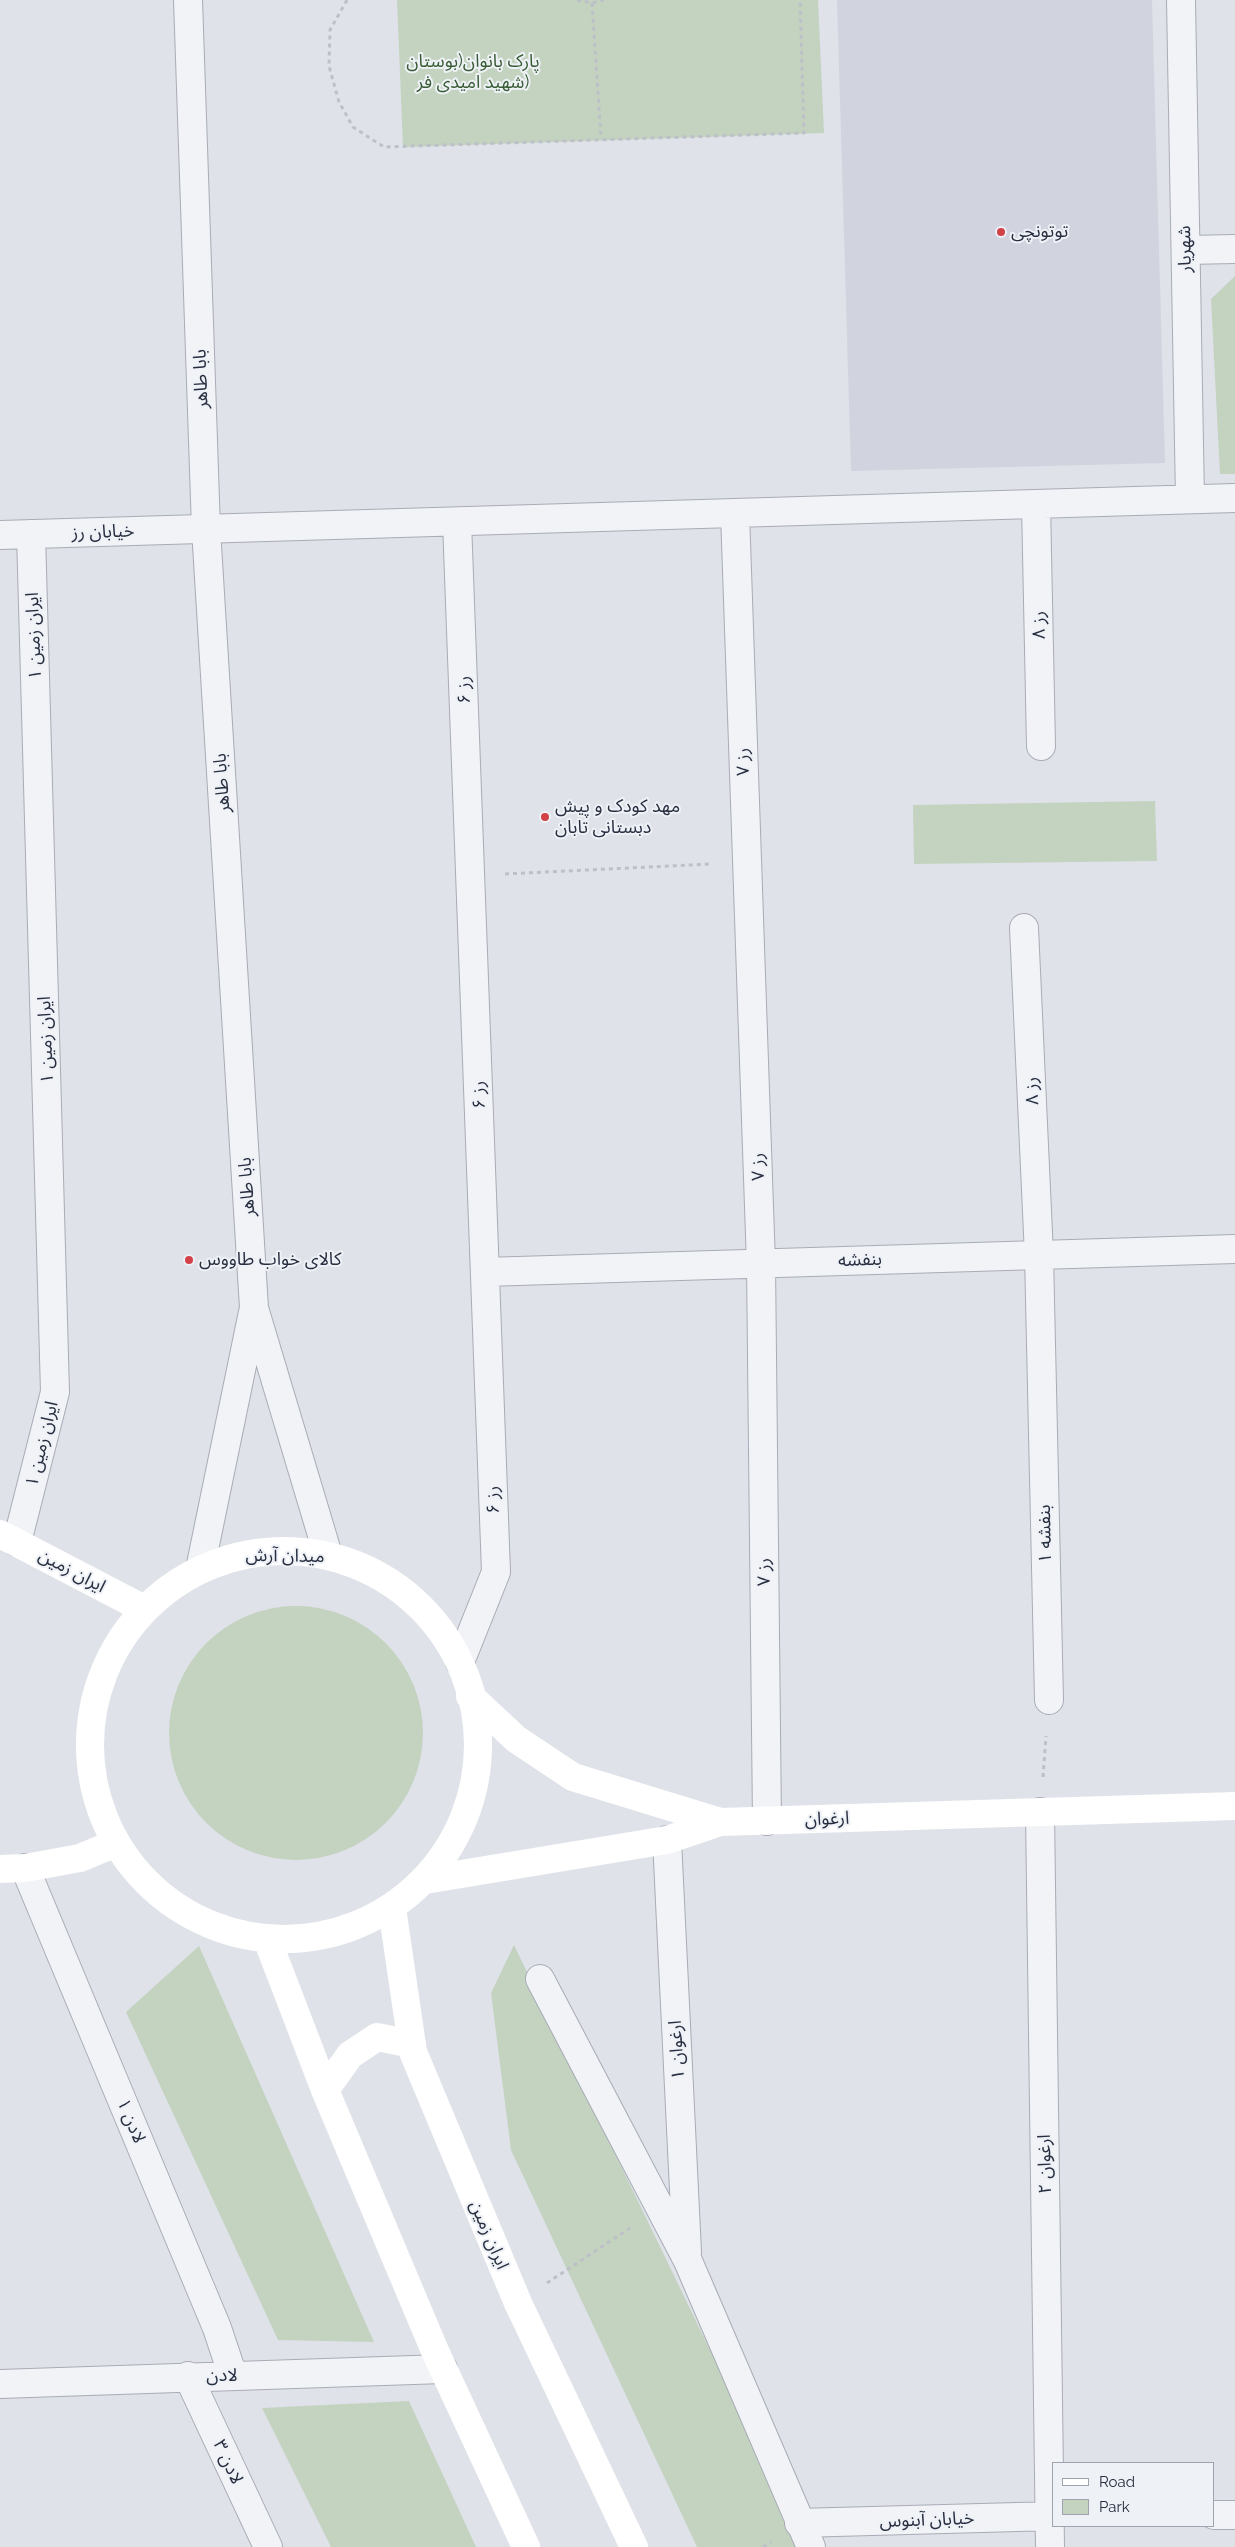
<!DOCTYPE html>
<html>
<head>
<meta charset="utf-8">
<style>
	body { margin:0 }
	#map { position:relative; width:1235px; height:2547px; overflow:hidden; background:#dfe2e9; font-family:Raleway,sans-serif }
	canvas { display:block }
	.legend { position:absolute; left:1052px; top:2462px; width:162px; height:65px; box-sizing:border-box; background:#eef1f6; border:1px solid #9ea3ad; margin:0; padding:6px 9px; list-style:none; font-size:15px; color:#272e40 }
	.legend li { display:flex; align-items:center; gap:10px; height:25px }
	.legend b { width:25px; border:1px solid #9ea3ad }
</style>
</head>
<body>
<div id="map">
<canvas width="1235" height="2547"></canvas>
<ul class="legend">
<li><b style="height:6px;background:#fff"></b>Road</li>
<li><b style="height:14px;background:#c3d3c0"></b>Park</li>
</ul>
</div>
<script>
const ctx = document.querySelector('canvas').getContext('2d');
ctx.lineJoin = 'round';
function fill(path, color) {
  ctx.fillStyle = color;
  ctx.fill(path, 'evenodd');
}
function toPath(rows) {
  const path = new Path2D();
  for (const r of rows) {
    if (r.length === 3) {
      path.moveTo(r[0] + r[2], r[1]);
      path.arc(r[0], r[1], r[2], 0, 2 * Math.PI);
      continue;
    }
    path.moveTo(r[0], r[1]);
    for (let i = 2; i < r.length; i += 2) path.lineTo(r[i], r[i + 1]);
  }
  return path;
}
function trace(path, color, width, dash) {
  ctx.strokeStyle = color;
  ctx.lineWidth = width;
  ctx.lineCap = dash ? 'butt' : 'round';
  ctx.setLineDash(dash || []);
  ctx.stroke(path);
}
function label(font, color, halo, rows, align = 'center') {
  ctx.font = font + ' Raleway,"Noto Sans Arabic",sans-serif';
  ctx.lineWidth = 4;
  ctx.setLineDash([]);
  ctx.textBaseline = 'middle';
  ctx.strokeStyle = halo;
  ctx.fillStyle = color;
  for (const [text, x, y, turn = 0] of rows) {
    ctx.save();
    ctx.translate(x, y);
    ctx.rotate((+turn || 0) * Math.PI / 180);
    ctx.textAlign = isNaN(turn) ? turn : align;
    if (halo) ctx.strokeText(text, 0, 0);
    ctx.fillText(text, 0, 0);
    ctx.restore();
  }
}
const built = toPath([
	[837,0,1152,0,1165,463,851,471]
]);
const green = toPath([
	[397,0,818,0,824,133,403,147],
	[1235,276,1235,474,1220,474,1211,299],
	[1155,801,1157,861,914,864,913,805],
	[296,1733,127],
	[514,1945,711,2352,802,2547,697,2547,511,2150,491,1993],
	[199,1946,374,2342,278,2340,126,2012],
	[409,2401,476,2547,331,2547,262,2408]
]);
const path = toPath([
	[347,0,330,30,329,66,339,102,353,127,384,147,804,133,800,0],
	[577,0,592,3,604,0],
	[592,3,601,138],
	[505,874,711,864],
	[1043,1777,1046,1736],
	[547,2283,630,2228],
	[763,2547,771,2542]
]);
const minor = toPath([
	[1181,0,1190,499],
	[1186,250,1235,249],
	[1036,504,1041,746],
	[735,513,761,1264,767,1821],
	[457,522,496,1572,460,1662],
	[0,535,1235,498],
	[1024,928,1039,1255,1049,1700],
	[485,1272,1235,1249],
	[17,1542,55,1392,31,534],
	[1040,1812,1050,2547],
	[667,1840,687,2252],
	[25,1868,217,2328,233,2376],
	[540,1979,688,2261,811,2547],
	[188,2376,268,2547],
	[0,2384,443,2369],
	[1214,2515,1235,2515],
	[799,2523,1054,2516]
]);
const tertiary = toPath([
	[188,0,206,529,254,1308,328,1555],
	[200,1569,253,1312]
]);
const secondary = toPath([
	[0,1534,144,1609],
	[284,1745,194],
	[470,1696,516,1739,573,1777,720,1822],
	[0,1869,25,1868,80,1858,116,1843],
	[425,1880,667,1840,720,1822,1235,1806],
	[392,1908,413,2052,518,2303,634,2547],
	[267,1939,325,2090,435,2351,526,2547],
	[325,2090,350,2055,377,2037,412,2044]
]);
const markers = [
	[1001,232,5,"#d14147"],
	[545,817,5,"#d14147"],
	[189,1260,5,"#d14147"]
];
const parkNames = [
	["پارک بانوان(بوستان",473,62],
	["شهید امیدی فر)",473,83]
];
const poiNames = [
	["توتونچی",1011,232],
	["مهد کودک و پیش",555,807],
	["دبستانی تابان",555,828],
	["کالای خواب طاووس",199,1260]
];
const streetNames = [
	["شهریار",1185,249,-91],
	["بابا طاهر",201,379,-92],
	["خیابان رز",103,532,-2],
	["رز ۸",1039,625,-91],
	["ایران زمین ۱",34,636,-92],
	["رز ۶",464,690,-92],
	["رز ۷",743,762,-92],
	["بابا طاهر",222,783,-94],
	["ایران زمین ۱",46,1040,-92],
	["رز ۸",1032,1091,-93],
	["رز ۶",479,1095,-92],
	["رز ۷",758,1167,-92],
	["بابا طاهر",247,1187,-94],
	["بنفشه",860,1260,-2],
	["ایران زمین ۱",42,1444,-76],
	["رز ۶",493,1500,-92],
	["بنفشه ۱",1045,1534,-91],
	["میدان آرش",285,1556,1],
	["ایران زمین",72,1571,28],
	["رز ۷",764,1572,-91],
	["ارغوان",827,1819,-2],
	["ارغوان ۱",677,2050,-93],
	["لادن ۱",131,2121,67],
	["ارغوان ۲",1045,2164,-91],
	["ایران زمین",489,2235,67],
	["لادن",222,2376],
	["لادن ۳",228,2462,65],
	["خیابان آبنوس",927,2520,-2]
];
fill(built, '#d1d4de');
fill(green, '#c3d3c0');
trace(minor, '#a8acb6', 30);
trace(tertiary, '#a8acb6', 30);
trace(path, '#bdc0c7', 3, [4, 4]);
trace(minor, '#f2f3f7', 28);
trace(tertiary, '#f2f3f7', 28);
trace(secondary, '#fff', 28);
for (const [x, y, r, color] of markers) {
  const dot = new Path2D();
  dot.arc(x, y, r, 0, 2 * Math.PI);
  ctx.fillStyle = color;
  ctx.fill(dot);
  trace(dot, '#eef1f6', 2);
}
label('18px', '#385c34', '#eef1f6', parkNames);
label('18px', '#272e40', '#eef1f6', poiNames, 'left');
label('18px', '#272e40', '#eef1f6', streetNames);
</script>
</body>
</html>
